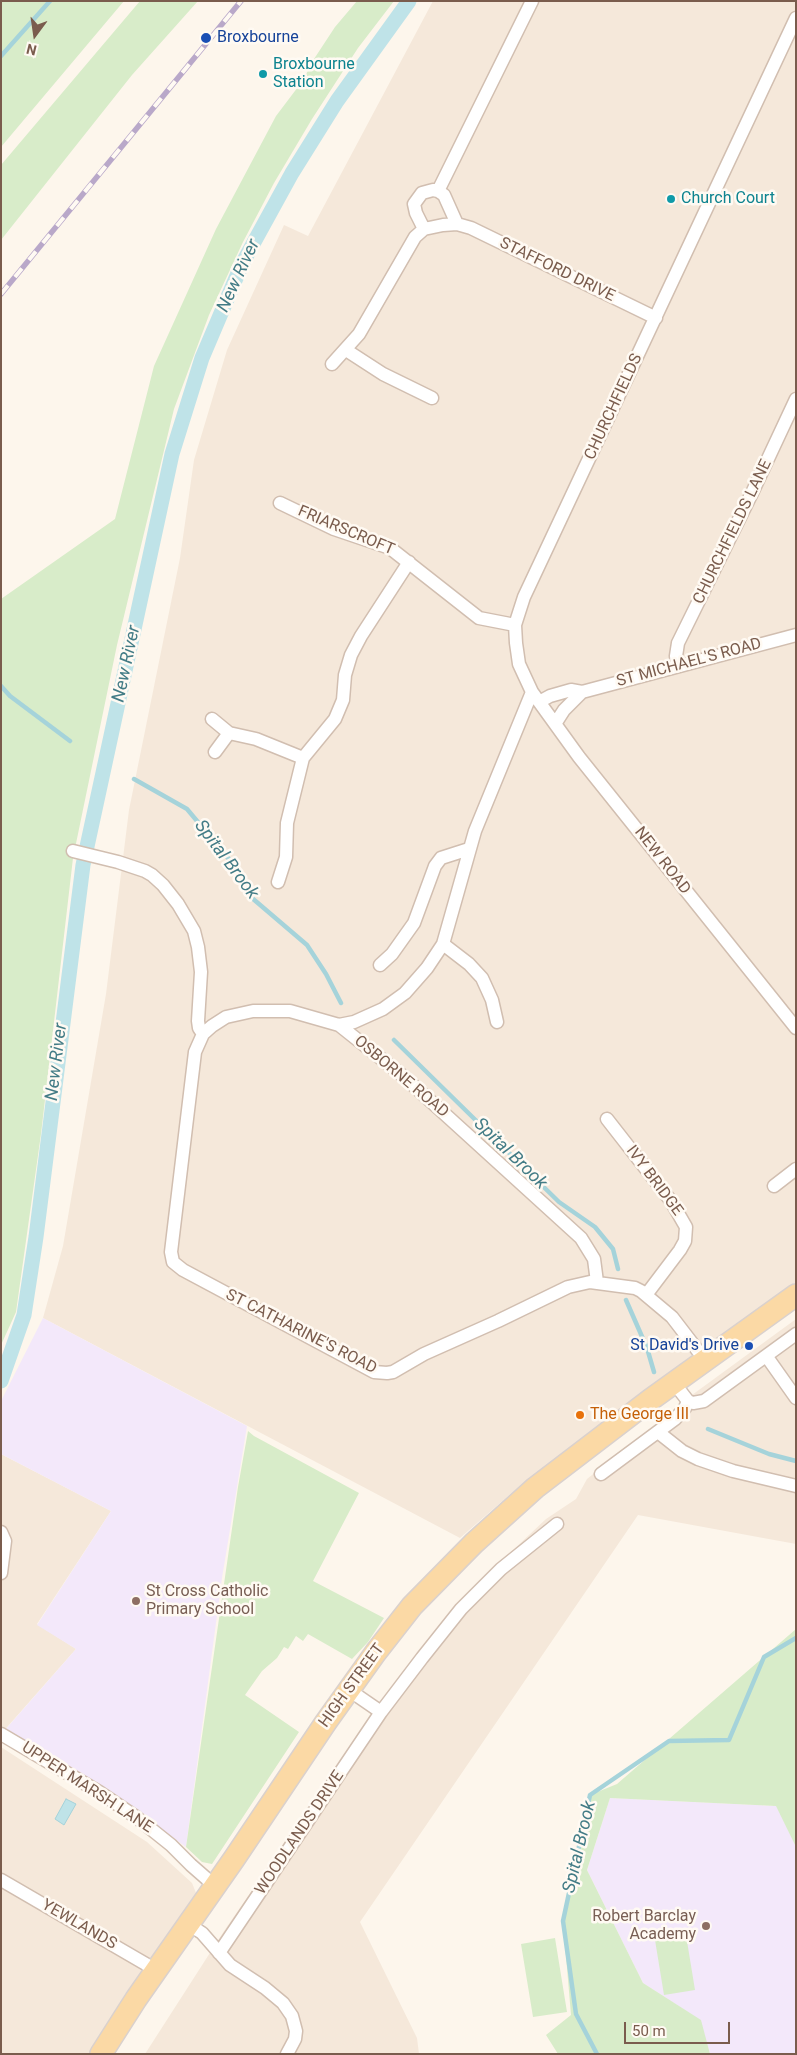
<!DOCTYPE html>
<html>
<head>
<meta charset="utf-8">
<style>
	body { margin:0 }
	#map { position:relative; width:797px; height:2055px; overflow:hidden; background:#fdf6ec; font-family:Roboto,sans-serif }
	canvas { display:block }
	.frame { position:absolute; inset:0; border:2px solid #7a5c4d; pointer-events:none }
	.north { position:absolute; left:10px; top:10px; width:50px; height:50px; -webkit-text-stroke:4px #fffaf3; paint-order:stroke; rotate:194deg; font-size:14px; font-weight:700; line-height:20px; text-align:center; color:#7a5c4d }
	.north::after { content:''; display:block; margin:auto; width:18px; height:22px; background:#7a5c4d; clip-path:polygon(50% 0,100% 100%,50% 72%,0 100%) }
	.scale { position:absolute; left:624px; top:2022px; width:106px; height:22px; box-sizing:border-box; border:2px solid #7a5c4d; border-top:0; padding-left:6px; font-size:15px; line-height:18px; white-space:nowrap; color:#7a5c4d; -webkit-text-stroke:4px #fffaf3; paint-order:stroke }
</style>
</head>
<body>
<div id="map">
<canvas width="797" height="2055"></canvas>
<div class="frame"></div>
<div class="north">N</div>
<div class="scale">50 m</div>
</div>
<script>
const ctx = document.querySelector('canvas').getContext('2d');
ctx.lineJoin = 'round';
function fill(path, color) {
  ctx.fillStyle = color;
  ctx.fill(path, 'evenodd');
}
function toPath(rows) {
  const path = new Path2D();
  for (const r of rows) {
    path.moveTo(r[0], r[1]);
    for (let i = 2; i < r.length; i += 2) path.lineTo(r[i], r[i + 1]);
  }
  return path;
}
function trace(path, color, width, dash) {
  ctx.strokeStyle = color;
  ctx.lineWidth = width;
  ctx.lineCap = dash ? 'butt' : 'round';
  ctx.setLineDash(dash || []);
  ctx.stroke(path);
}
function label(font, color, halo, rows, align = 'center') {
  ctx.font = font + ' Roboto,sans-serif';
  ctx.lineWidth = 5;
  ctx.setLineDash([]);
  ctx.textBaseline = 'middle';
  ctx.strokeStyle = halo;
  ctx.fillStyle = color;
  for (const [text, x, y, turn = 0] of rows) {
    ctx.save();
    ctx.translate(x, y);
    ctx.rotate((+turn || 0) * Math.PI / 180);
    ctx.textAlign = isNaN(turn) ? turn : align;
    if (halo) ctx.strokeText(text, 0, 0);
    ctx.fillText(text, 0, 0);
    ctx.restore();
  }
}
const residential = toPath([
	[433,1,796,1,796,1282,683,1362,523,1483,460,1538,43,1318,63,1246,106,994,129,810,180,558,194,460,227,350,284,225,308,236],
	[796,1319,796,1544,638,1515,360,1922,417,2038,419,2054,145,2054,224,1931,346,1754,462,1598,546,1519,576,1499,587,1479,692,1395],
	[1,1454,111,1511,37,1624,76,1649,1,1734],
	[1,1747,147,1842,192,1883,198,1898,125,1994,89,2054,1,2054]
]);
const education = toPath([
	[43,1318,247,1426,222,1578,186,1847,95,1782,5,1730,76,1649,37,1625,111,1511,1,1454,1,1401],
	[610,1798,777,1806,796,1847,796,2054,710,2054,700,2020,643,1983,587,1870]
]);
const green = toPath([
	[1,1,124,1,1,147],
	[140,1,198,1,132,75,1,240,1,165],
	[357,1,394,1,358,48,312,119,274,183,243,242,209,315,174,409,117,645,73,858,41,1134,16,1312,1,1345,1,599,115,519,154,366,216,229,276,116,304,79,309,68,306,67,309,61,312,62,335,27],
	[248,1431,254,1436,359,1493,313,1581,384,1618,368,1642,352,1659,308,1634,303,1641,296,1636,288,1649,284,1647,277,1658,262,1671,245,1695,299,1732,212,1864,202,1862,186,1847,238,1487],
	[796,1629,796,1847,776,1806,610,1798,587,1870,643,1983,701,2020,710,2054,558,2054,546,2035,571,2015,563,1921,590,1795,617,1784],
	[686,1935,695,1990,664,1995,655,1940],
	[555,1938,567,2012,533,2017,521,1944]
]);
const water = toPath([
	[66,1799,76,1804,64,1825,55,1819,66,1799]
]);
const stream = toPath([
	[1,56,50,1],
	[1,686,10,696,70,741],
	[134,779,187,809,233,864,252,898,307,945,326,974,341,1003],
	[394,1040,559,1202,595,1227,613,1249,618,1269],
	[626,1300,647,1348,654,1372],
	[708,1429,769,1454,796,1461],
	[597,2054,576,2014,563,1921,590,1795,669,1741,729,1740,764,1657,796,1638]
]);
const canal = toPath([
	[1,1381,24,1315,36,1237,83,865,172,454,202,358,242,264,292,173,337,101,409,1]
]);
const street = toPath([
	[438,191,532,1],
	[424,229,416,213,414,204,422,193,433,190,438,191,444,195,457,224],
	[346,350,383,374,432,398],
	[332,364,359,334,415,237,424,229,443,225,457,224,471,228,656,318],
	[280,503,334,529,390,548,479,618,515,625],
	[677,666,676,656,678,643,752,493,796,399],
	[532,692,579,757,796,1028],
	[539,702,550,696,571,690,582,692,796,635],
	[212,719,229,733,256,739,303,758],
	[555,724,564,710,582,692],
	[215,752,229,733],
	[73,851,118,862,145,871,152,875,163,885,178,904,194,931,198,947,201,972,198,1021,199,1028,203,1034],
	[278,882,286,857,287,823,303,758,335,719,343,700,345,675,351,655,361,636,409,562],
	[443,944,469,964,482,978,492,1000,497,1022],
	[380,965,392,954,414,923,435,866,441,858,469,849],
	[339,1025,403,1076,581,1238,594,1259,597,1282],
	[607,1119,671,1201,686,1227,685,1241,680,1250,646,1295],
	[774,1186,796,1169],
	[767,1357,796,1398],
	[705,1360,672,1317,641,1291,635,1288,590,1282,568,1287,498,1321,424,1354,393,1372,387,1373,374,1372,183,1270,173,1262,171,1252,195,1052,203,1034,212,1026,226,1017,253,1011,290,1011,339,1025,354,1022,383,1009,405,993,427,968,443,944,475,831,532,692,519,664,516,643,515,625,524,597,796,18],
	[674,1383,688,1401,693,1403,704,1401,796,1334],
	[658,1432,682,1451,698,1459,733,1471,796,1486],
	[601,1474,675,1419,685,1408,688,1401],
	[1,1532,5,1541,1,1573],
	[349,1690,381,1712],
	[1,1734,99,1792,136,1817,171,1845,191,1865,215,1886],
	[1,1880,156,1970],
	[188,1924,202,1933,230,1965,265,1988,283,2003,292,2016,296,2031,295,2039,287,2054],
	[219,1953,381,1712,422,1658,461,1609,501,1569,557,1524]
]);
const primary = toPath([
	[101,2054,136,1999,234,1859,326,1722,376,1652,412,1606,474,1543,535,1488,650,1400,796,1295]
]);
const rail = toPath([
	[1,294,241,1]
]);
const markers = [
	[206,38,6,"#1a4fb4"],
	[263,74,5,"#0f9aa8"],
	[671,199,5,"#0f9aa8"],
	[749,1346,5,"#1a4fb4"],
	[580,1415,5,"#e8710a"],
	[136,1601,5,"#8d6e63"],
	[706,1926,5,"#8d6e63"]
];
const transitNames = [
	["Broxbourne",217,38],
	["St David's Drive",739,1346,"right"]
];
const cultureNames = [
	["Broxbourne",273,65],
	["Station",273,83],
	["Church Court",681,199]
];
const streetNames = [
	["STAFFORD DRIVE",557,270,26],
	["CHURCHFIELDS",614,407,-65],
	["FRIARSCROFT",346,531,23],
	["CHURCHFIELDS LANE",733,532,-64],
	["ST MICHAEL'S ROAD",689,663,-15],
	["NEW ROAD",662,861,52],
	["OSBORNE ROAD",401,1077,40],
	["IVY BRIDGE",654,1181,53],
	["ST CATHARINE'S ROAD",301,1332,27],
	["HIGH STREET",352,1686,-54],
	["UPPER MARSH LANE",87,1788,33],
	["WOODLANDS DRIVE",300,1833,-56],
	["YEWLANDS",79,1925,30]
];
const foodNames = [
	["The George III",590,1415]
];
const educationNames = [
	["St Cross Catholic",146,1592],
	["Primary School",146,1610],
	["Robert Barclay",696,1917,"right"],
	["Academy",696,1935,"right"]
];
const waterNames = [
	["New River",239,276,-65],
	["New River",127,664,-78],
	["Spital Brook",226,860,53],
	["New River",57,1062,-83],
	["Spital Brook",510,1154,44],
	["Spital Brook",580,1847,-77]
];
fill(residential, '#f5e8da');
fill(education, '#f3e8fa');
fill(green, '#d8ecc9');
fill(water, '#bfe3e8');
trace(water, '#a5d3da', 1);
trace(stream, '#a5d3da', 4.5);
trace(canal, '#bfe3e8', 15);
trace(street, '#d1beb0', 15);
trace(primary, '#dad1cd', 24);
trace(street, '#fff', 12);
trace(primary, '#fbd9a5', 21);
trace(rail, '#b9a8c9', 5.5);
trace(rail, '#fffaf3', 4, [11]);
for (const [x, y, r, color] of markers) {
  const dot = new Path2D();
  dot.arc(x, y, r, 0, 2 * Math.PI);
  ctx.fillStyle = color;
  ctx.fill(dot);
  trace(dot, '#fffaf3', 2);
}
label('16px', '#164399', '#fffaf3', transitNames, 'left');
label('16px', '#0d838f', '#fffaf3', cultureNames, 'left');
label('16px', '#7a5c4d', '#fffaf3', streetNames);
label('16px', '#c56008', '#fffaf3', foodNames, 'left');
label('16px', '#785e54', '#fffaf3', educationNames, 'left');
label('italic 18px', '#437c86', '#fffaf3', waterNames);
</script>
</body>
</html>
